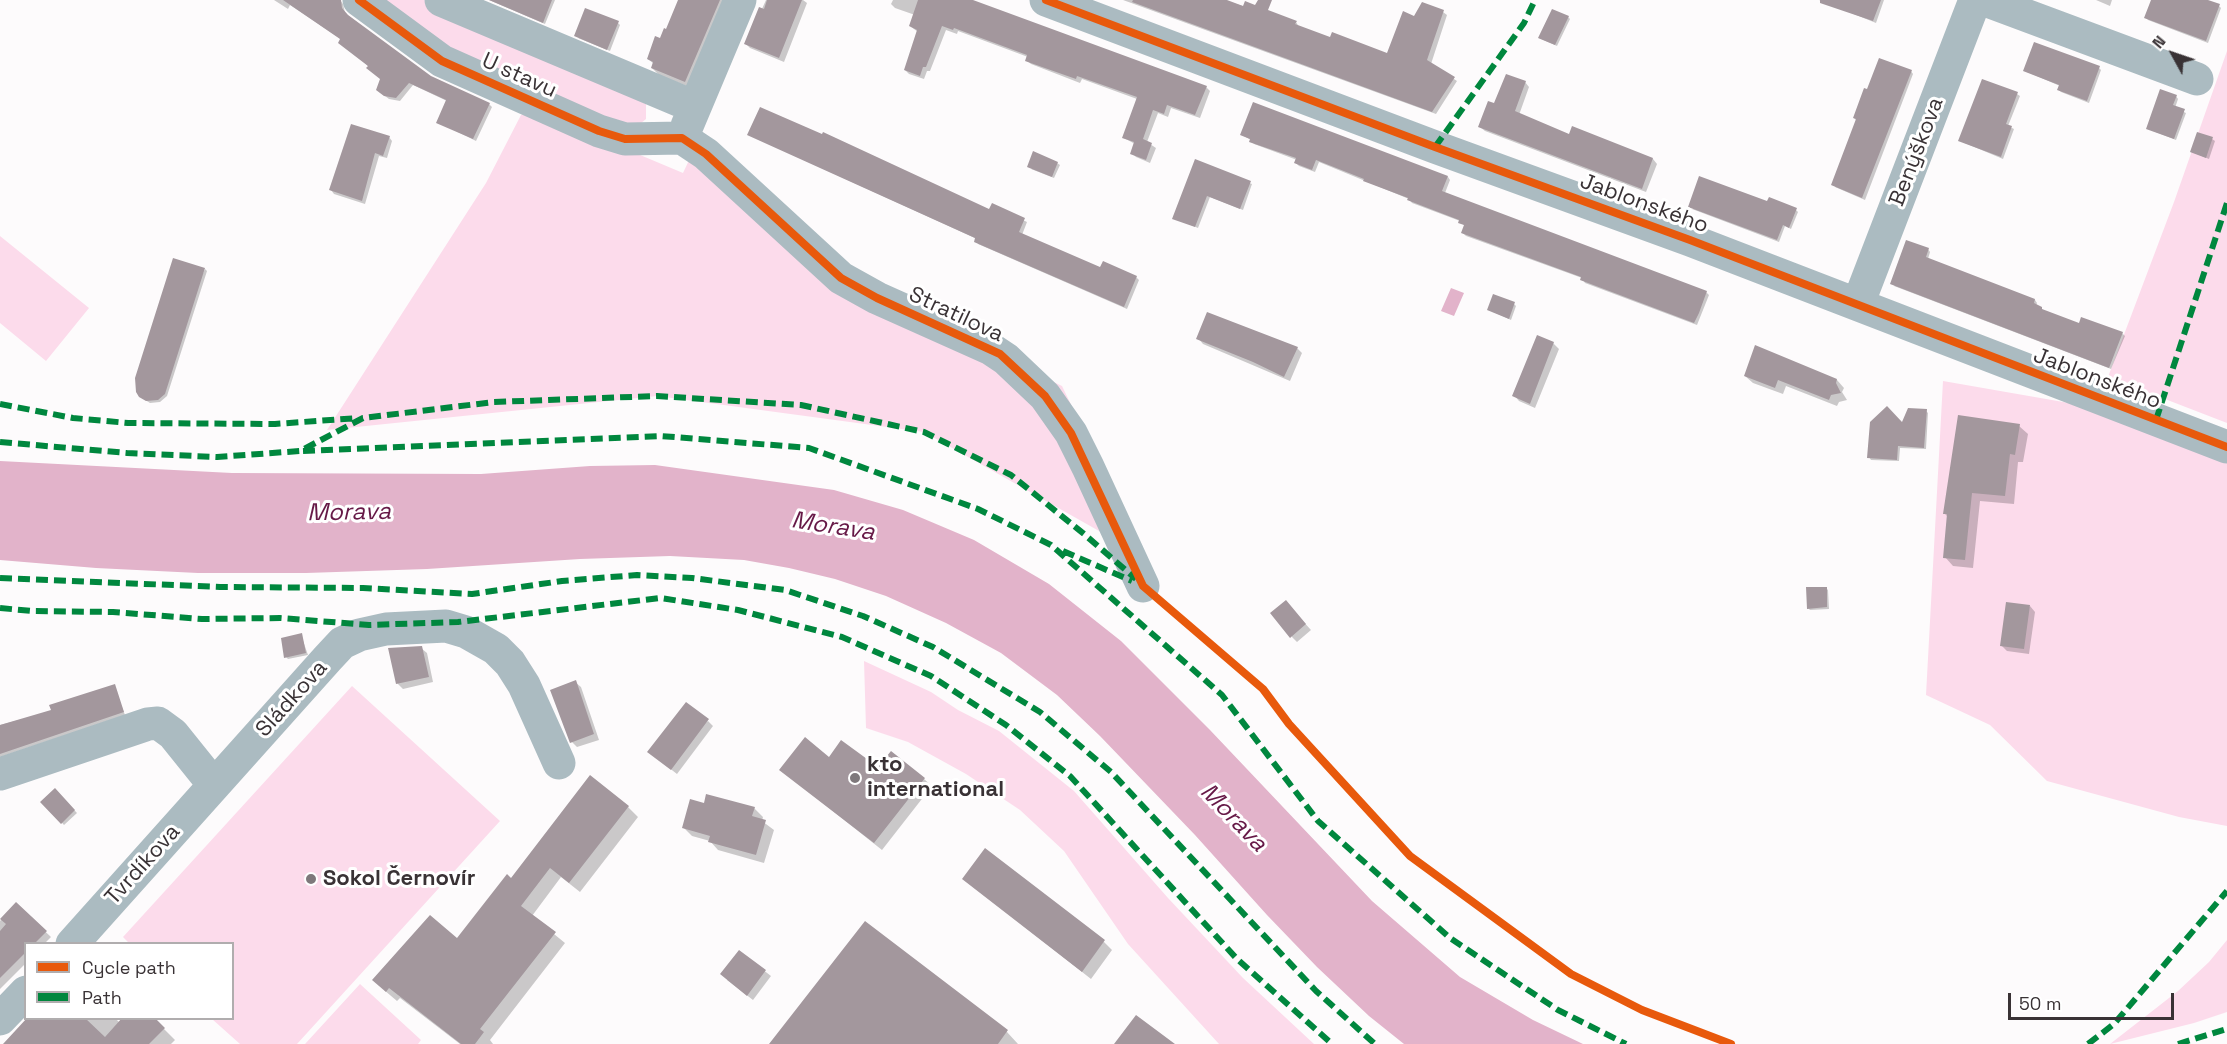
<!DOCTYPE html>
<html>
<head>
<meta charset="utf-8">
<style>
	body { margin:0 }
	#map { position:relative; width:2227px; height:1044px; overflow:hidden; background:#fdfbfc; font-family:"Space Grotesk",sans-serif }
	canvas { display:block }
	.legend { position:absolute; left:24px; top:942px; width:210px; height:78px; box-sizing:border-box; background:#fff; border:2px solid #b0adae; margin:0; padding:8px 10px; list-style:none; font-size:18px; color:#393235 }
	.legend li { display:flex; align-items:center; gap:12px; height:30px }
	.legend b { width:30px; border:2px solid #b0adae }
	.north { position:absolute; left:2143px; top:24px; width:60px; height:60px; -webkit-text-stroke:4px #fff; paint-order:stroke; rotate:310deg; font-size:16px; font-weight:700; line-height:24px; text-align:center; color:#393235 }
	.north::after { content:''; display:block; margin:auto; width:21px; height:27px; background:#393235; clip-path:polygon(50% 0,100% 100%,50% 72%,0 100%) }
	.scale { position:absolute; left:2008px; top:993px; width:166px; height:27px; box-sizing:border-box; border:3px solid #393235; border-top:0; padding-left:8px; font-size:18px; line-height:21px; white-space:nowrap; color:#393235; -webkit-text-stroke:4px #fff; paint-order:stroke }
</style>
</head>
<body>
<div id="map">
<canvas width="2227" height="1044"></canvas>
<ul class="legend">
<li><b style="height:8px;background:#e8590c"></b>Cycle path</li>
<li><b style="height:8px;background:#00873e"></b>Path</li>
</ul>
<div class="north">N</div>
<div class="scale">50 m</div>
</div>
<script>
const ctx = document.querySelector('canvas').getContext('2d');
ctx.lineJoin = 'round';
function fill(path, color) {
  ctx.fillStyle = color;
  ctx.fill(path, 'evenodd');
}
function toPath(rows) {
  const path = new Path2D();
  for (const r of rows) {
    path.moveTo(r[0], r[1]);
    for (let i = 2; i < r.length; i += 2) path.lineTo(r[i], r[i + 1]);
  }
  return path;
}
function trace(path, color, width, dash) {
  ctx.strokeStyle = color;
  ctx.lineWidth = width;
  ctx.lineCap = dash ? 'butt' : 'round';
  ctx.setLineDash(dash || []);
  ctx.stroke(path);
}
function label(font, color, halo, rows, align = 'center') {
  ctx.font = font + ' "Space Grotesk",sans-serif';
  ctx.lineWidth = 6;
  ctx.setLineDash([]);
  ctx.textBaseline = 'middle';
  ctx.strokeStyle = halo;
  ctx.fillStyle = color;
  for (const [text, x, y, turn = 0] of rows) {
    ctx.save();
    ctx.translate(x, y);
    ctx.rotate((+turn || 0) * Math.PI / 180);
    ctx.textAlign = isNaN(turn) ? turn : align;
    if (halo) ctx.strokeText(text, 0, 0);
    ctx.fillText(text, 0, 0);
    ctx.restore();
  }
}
const green = toPath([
	[371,0,424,0,646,104,646,119,635,128,443,54],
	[2227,51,2227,423,2108,377,2174,202],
	[533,110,683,173,691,156,847,282,1062,386,1145,557,924,432,657,396,327,430,486,183,521,115],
	[0,236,89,308,46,361,0,323],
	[1943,381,2069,403,2227,463,2227,826,2179,817,2047,781,1990,725,1926,695],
	[864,661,931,692,958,710,999,731,1074,791,1168,898,1243,978,1314,1044,1219,1044,1128,944,1064,851,1020,810,966,774,908,742,866,728],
	[352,686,500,821,297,1044,240,1044,212,1019,232,1018,232,944,129,943,123,937],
	[2227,940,2227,1012,2194,1023,2110,1044,2178,991,2209,962],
	[360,984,421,1040,418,1044,305,1044]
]);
const water = toPath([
	[1451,288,1464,293,1454,316,1441,311],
	[0,461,232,473,481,474,590,466,655,465,834,490,903,510,974,540,1049,584,1121,641,1210,730,1372,901,1460,977,1533,1020,1583,1044,1404,1044,1369,1016,1317,967,1267,915,1195,835,1100,736,1057,695,1001,653,946,623,886,596,835,579,789,568,744,560,670,556,580,559,427,569,306,573,198,573,96,568,0,560]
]);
const shadow = toPath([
	[274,0,340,0,343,4,345,13,430,78,489,104,492,107,476,141,438,122,447,101,413,85,400,101,389,99,381,93,381,79,341,39,290,5,288,9],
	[489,0,555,0,545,24],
	[680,0,729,0,692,88,659,75,652,68,654,64,648,59,667,31],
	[766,0,803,0,807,3,784,62,750,48,746,44],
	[893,0,969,0,1206,87,1210,91,1200,118,1171,108,1168,117,1158,113,1147,142,1156,148,1150,163,1136,157,1132,153,1135,144,1124,138,1137,99,1082,79,1080,83,1031,64,1026,60,1028,57,958,31,957,34,946,30,930,71,927,71,924,79,909,74,905,70,918,32,910,26,915,15,895,8,891,4],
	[1123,0,1223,0,1296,22,1299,27,1331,39,1388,55,1415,18,1443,12,1447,15,1431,64,1457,81,1436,114],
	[1819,0,1884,0,1876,23],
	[2096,0,2112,0,2110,6],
	[2153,0,2204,0,2219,6,2221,8,2208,43,2148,20,2146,17],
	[1568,17,1570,19,1557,46,1539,38],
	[618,23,620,25,610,51,578,38],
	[2099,68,2101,70,2089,103,2061,92,2059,90,2060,86,2025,71],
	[1911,71,1913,74,1865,200,1835,187,1857,121,1854,118],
	[1525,82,1529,87,1519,115,1570,136,1573,128,1653,159,1657,164,1646,192,1485,131,1480,127,1495,105],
	[2017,94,2020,96,2008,126,2014,129,2003,159,1960,141],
	[2176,96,2178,99,2175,108,2186,113,2176,140,2148,129],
	[749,135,990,211,992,205,1027,222,1022,235,1101,269,1136,277,1139,280,1127,309,978,244,977,239],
	[1242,135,1448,177,1450,180,1445,193,1706,292,1709,295,1697,325,1585,283,1582,278,1466,236,1463,233,1465,226,1460,221,1412,203,1409,199,1319,162,1315,172,1299,166,1296,163,1297,160,1254,144,1251,140],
	[389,137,392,141,387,158,379,156,365,204,334,194,331,190],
	[2212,139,2215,141,2209,159,2192,152],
	[1195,161,1252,184,1243,210,1210,197,1198,228,1174,218],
	[1057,163,1060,165,1054,178,1031,169],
	[1768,203,1796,210,1798,212,1791,229,1785,226,1779,242,1692,209],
	[1928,249,1930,252,1928,259,2035,300,2037,303,2036,306,2045,311,2080,325,2122,333,2125,336,2111,369,1894,286],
	[205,269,207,271,167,396,160,402,150,403,142,398],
	[1514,304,1516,306,1511,320,1489,310],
	[1198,338,1297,348,1302,353,1290,381,1203,344],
	[1553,343,1559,349,1535,408,1519,401,1514,395],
	[1745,376,1837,380,1844,388,1842,392,1847,400,1839,402,1837,406,1786,386,1783,394,1753,383],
	[1926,411,1928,413,1926,449,1900,448,1899,461,1871,460,1869,457,1903,424],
	[2019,426,2028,434,2023,462,2018,462,2014,504,1980,501,1973,568,1953,566,1945,557,1948,517,1944,513],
	[1826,588,1828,590,1829,609,1810,610,1808,608],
	[2030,606,2035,612,2029,654,2007,651,2001,645],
	[1291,608,1311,630,1297,642,1292,637],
	[301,635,308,655,288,659,286,657],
	[421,648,427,653,433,682,403,689,397,683],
	[575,682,581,687,599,740,577,747,572,742],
	[114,686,125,715,0,757,0,725,53,711],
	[708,721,713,726,677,774,655,757],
	[829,759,924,779,932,786,882,850,781,770],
	[55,790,77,813,64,825,43,802],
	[705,805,754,808,763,817,762,821,774,830,764,863,718,850,710,841,692,836,684,828],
	[628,807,638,817,580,892,561,877,532,916,565,943,490,1040,493,1044,460,1044,400,998,397,1001,384,990,457,940,512,880],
	[964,879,1104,942,1112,950,1091,979],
	[16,904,51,937,44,944,26,944,26,963,0,989,0,921],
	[865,923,1007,1032,1018,1044,771,1044],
	[740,952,771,976,753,1000,727,980],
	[29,1018,115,1018,122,1025,153,1018,175,1040,171,1044,5,1044]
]);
const building = toPath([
	[283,0,341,0,342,8,348,15,431,76,490,103,473,139,436,123,446,100,409,83,396,98,384,96,376,90,380,79,366,68,368,66,338,43,340,39],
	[489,0,552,0,543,23],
	[678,0,720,0,685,82,651,68,653,62,647,59,655,36,660,38,664,28,666,29],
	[767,0,802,0,779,58,744,44,759,7,764,9],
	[918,0,973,0,1207,86,1195,115,1167,105,1164,114,1153,110,1143,139,1152,143,1146,160,1130,154,1134,142,1122,138,1137,97,1077,76,1076,79,1025,61,1027,55,954,28,953,30,942,26,926,67,923,67,920,76,904,70,917,30,909,26],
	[1133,0,1227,0,1243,6,1245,1,1255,5,1258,0,1272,0,1268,10,1297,21,1295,24,1330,37,1332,32,1387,53,1403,11,1414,16,1422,2,1444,10,1427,60,1455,77,1432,112,1132,2],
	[1820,0,1881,0,1873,21,1820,3],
	[2151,0,2208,0,2220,4,2206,41,2144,18],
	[585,8,619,21,607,50,574,36],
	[1552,9,1569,16,1555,45,1538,38],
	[2034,42,2100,66,2087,101,2057,90,2059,85,2023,71],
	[1879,58,1912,70,1862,198,1831,185,1856,119,1853,118,1864,88,1867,89],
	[1506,74,1526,81,1515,111,1569,134,1572,126,1653,158,1642,189,1478,127,1488,101,1494,103],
	[1982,79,2018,92,2006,124,2012,126,2001,157,1958,141],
	[2160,89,2177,95,2173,105,2185,109,2174,139,2146,129],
	[1253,102,1448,176,1442,191,1707,291,1699,313,1694,323,1580,280,1581,277,1461,233,1464,225,1458,223,1459,220,1407,200,1408,198,1363,181,1364,179,1316,160,1312,170,1294,163,1296,158,1249,142,1250,139,1240,135],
	[760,107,822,134,823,132,989,209,992,203,1025,218,1019,232,1100,267,1103,261,1137,276,1124,307,974,242,975,238,747,135],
	[351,124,390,136,383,156,375,153,362,201,329,190],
	[2197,132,2213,137,2206,158,2190,152],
	[1033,151,1058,162,1052,177,1027,167],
	[1195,159,1251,181,1240,209,1207,196,1195,227,1172,219],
	[1699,176,1767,201,1769,197,1797,208,1789,228,1783,225,1777,240,1688,207],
	[1906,240,1929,248,1926,257,2035,299,2034,303,2042,307,2042,309,2079,323,2081,317,2123,332,2109,368,1890,284],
	[173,258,205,268,165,394,158,400,146,401,139,397,136,392,135,378],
	[1493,294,1515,302,1509,319,1487,310],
	[1207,312,1298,347,1284,377,1253,362,1196,339],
	[1537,335,1554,342,1530,404,1512,396],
	[1755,345,1837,379,1836,383,1841,393,1831,395,1829,400,1778,380,1775,388,1744,376],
	[1887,406,1902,422,1908,408,1927,409,1924,448,1898,446,1897,460,1867,458,1870,422],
	[1958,415,2020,424,2015,455,2010,454,2005,496,1972,493,1965,560,1943,558,1947,514,1943,514],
	[1806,587,1827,587,1827,607,1807,609],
	[1286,600,1306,624,1290,638,1270,613],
	[2006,602,2030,605,2024,649,2000,646],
	[302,633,306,653,284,658,281,638],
	[422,646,429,677,396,684,388,648],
	[576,680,594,734,570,743,550,690],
	[115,684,124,712,0,754,0,725,51,710,49,705],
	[686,702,709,719,671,770,647,752],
	[805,737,829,757,841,740,878,767,891,751,925,778,874,843,779,770],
	[590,775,629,806,569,883,550,868,521,906,556,932,480,1029,484,1032,475,1044,461,1044,389,988,386,992,372,980,430,915,457,938,507,874,511,878],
	[55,788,75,810,61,824,40,802],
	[706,794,755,807,752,816,766,820,756,855,708,842,710,836,682,828,690,799,704,803],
	[985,848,1105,940,1082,972,962,879],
	[16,902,47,931,34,944,26,944,26,952,0,978,0,931,6,924,0,919],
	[865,921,1008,1030,998,1044,769,1044],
	[739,950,766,970,747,996,720,974],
	[1136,1015,1175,1044,1114,1044],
	[27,1018,85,1018,105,1037,122,1018,155,1018,165,1028,149,1044,3,1044]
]);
const minor = toPath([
	[359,0,442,61,599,131,625,139,682,138],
	[441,0,695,107],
	[1046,0,1435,147,1690,240,2227,447],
	[1985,0,2197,79],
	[687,126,740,0],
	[682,138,706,154,841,278,877,298,991,349,1006,359,1045,396,1071,433,1088,467,1143,586],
	[1858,304,1975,0],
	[0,774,148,724,158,723,173,734,214,785],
	[72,944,328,658,342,643,359,635,386,629,446,626,466,632,496,649,510,663,524,685,559,763],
	[0,1019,26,992]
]);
const quiet = toPath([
	[1435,147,1524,23,1535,0],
	[0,404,73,418,128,423,275,424,358,418],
	[2156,420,2227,203],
	[0,442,127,453,217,457,300,451,363,418,494,402,657,396,801,405,924,432,1011,475,1084,534,1136,579],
	[303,451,661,436,809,448,978,509,1051,545,1222,695,1318,821,1450,938,1558,1010,1626,1044],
	[1063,551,1132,581],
	[0,578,220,587,363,588,472,594,562,581,637,575,692,578,785,590,863,616,933,647,1040,712,1111,772,1316,991,1375,1044],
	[0,608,32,611,113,612,202,619,280,618,369,625,458,622,660,598,738,610,842,637,931,676,1006,725,1070,776,1237,959,1332,1044],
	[2088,1044,2114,1024,2227,891],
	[2178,1044,2227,1029]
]);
const cycleway = toPath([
	[359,0,442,61,599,131,625,139,682,138,706,154,841,278,877,298,1000,354,1045,396,1071,433,1143,586,1263,689,1289,724,1410,856,1571,974,1642,1010,1731,1044],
	[1046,0,1435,147,1690,240,2227,447]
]);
const markers = [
	[855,778,6,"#7e787b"],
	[311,879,6,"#7e787b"]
];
const streetNames = [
	["U stavu",519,76,24],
	["Benýškova",1917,152,-69],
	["Jablonského",1644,204,20],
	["Stratilova",956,315,25],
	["Jablonského",2097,379,21],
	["Sládkova",292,699,-48],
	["Tvrdíkova",143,865,-48]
];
const poiNames = [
	["kto",867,765],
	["international",867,790],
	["Sokol Černovír",323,879]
];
const waterNames = [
	["Morava",349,513,-1],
	["Morava",833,527,9],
	["Morava",1233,818,46]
];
fill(green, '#fcdbeb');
fill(water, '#e2b3ca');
fill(shadow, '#0003');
fill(building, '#a3979d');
trace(minor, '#abbbc1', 33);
trace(quiet, '#00873e', 6, [12, 6]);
trace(cycleway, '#e8590c', 8);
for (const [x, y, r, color] of markers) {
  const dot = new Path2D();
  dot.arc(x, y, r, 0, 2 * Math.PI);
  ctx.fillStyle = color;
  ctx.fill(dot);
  trace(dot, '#fff', 2);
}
label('22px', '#393235', '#fff', streetNames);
label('bold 22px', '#393235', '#fff', poiNames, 'left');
label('italic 24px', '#661947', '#fff', waterNames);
</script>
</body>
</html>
